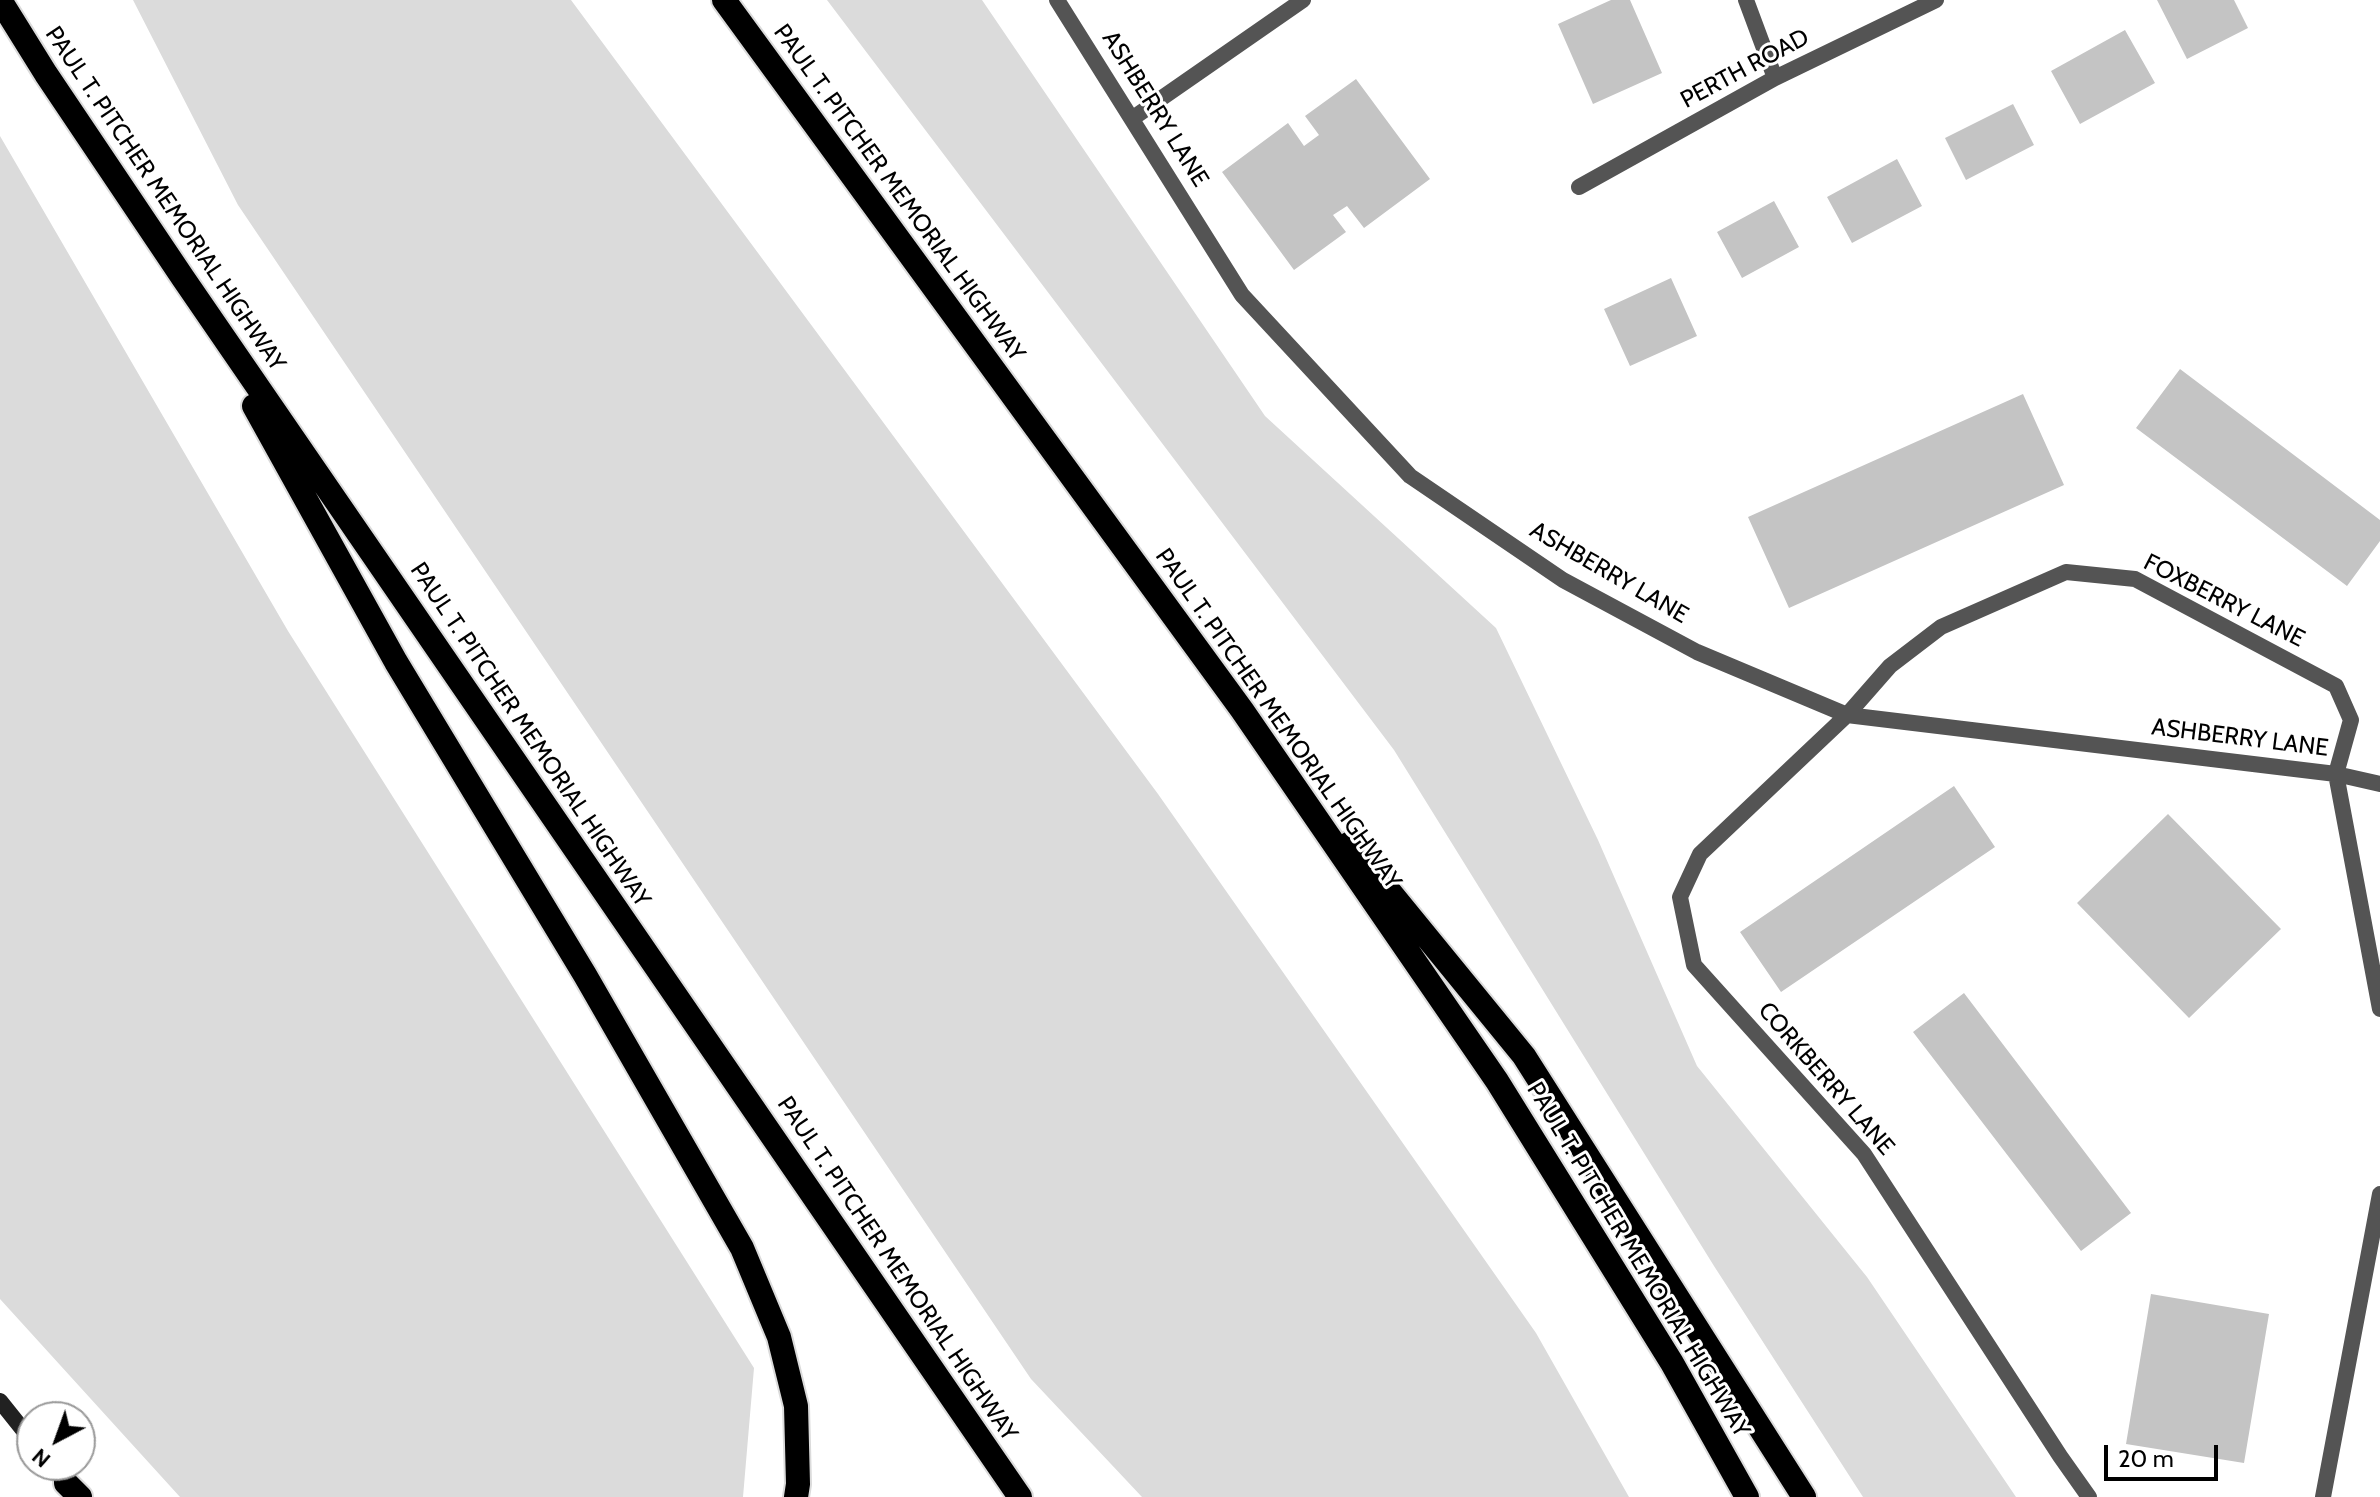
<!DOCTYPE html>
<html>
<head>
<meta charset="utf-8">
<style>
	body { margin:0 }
	#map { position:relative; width:2380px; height:1497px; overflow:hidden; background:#fff; font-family:Cabin,sans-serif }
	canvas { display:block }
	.north { position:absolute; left:16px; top:1401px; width:80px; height:80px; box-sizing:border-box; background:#fff; border:2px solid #999; border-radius:50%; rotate:221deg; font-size:22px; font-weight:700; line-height:32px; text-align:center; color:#000 }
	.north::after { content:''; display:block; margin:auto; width:28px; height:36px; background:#000; clip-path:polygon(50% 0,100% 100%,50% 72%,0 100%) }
	.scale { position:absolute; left:2104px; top:1445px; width:114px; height:36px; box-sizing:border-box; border:4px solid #000; border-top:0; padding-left:10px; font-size:24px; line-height:28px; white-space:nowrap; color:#000; -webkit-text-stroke:6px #fff; paint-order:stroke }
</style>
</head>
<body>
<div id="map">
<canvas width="2380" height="1497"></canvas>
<div class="north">N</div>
<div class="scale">20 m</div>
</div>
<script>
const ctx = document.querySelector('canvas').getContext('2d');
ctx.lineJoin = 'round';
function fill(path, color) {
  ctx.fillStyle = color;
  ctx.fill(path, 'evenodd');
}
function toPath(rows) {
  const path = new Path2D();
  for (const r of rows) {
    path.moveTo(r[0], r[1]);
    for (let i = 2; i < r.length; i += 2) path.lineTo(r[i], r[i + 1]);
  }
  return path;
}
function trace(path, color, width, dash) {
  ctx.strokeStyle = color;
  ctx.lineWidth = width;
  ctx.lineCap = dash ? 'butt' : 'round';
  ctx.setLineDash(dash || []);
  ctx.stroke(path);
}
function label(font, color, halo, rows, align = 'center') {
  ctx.font = font + ' Cabin,sans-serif';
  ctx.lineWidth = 6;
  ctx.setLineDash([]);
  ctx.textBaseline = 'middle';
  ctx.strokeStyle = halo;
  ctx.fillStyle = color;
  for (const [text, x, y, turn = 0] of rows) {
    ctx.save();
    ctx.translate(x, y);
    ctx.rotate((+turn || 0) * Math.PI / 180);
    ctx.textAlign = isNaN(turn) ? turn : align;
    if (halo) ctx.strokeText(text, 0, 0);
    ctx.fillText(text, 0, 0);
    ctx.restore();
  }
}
const green = toPath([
	[133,0,571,0,1158,794,1536,1333,1629,1497,1142,1497,1031,1379,238,205],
	[827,0,982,0,1265,416,1496,628,1598,840,1697,1066,1867,1277,2016,1497,1863,1497,1714,1266,1394,750],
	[0,136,288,631,754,1368,743,1497,180,1497,0,1299]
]);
const building = toPath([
	[1611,0,1630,0,1662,73,1593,104,1558,24],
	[2157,0,2234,0,2248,28,2187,59],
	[2125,30,2155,83,2080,124,2051,71],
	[1356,79,1430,179,1364,228,1347,206,1333,215,1346,232,1294,270,1222,172,1288,123,1304,146,1319,135,1305,116],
	[2013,104,2034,145,1966,180,1945,138],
	[1897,159,1922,206,1852,243,1827,197],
	[1774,201,1799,247,1742,278,1717,232],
	[1671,278,1697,336,1630,366,1604,309],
	[2180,369,2380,520,2380,541,2347,586,2136,428],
	[2023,394,2064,485,1789,608,1748,517],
	[1954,786,1995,847,1781,992,1740,932],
	[2168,814,2281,929,2189,1018,2077,903],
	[1964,993,2131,1213,2081,1251,1913,1032],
	[2151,1294,2269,1314,2244,1463,2126,1444]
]);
const minor = toPath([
	[1057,0,1242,295,1410,476,1563,580,1697,652,1847,715,2336,774,2380,784],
	[1746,0,1775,78],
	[1133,118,1303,0],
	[1579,187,1775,78,1936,0],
	[2089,1497,2060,1456,1864,1154,1694,965,1680,897,1700,854,1847,715,1890,666,1941,627,2066,572,2135,579,2336,686,2351,720,2336,774,2380,1009],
	[2323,1497,2380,1194]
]);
const secondary = toPath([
	[0,1401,32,1441],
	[52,1465,72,1490]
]);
const motorway = toPath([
	[0,0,46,74,183,278,1020,1497],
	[724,0,1242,710,1497,1081,1672,1363,1747,1497],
	[254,406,396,662,585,975,742,1248,779,1337,796,1406,798,1484,796,1497],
	[1350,843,1524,1056,1804,1497],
	[66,1483,80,1497]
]);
const streetNames = [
	["PERTH ROAD",1745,69,-28],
	["ASHBERRY LANE",1155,109,58],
	["PAUL T. PITCHER MEMORIAL HIGHWAY",899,193,54],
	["PAUL T. PITCHER MEMORIAL HIGHWAY",165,199,56],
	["ASHBERRY LANE",1609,573,30],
	["FOXBERRY LANE",2224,601,27],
	["PAUL T. PITCHER MEMORIAL HIGHWAY",1278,719,55],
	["PAUL T. PITCHER MEMORIAL HIGHWAY",530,735,56],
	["ASHBERRY LANE",2240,738,7],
	["CORKBERRY LANE",1826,1079,49],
	["PAUL T. PITCHER MEMORIAL HIGHWAY",1638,1260,59],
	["PAUL T. PITCHER MEMORIAL HIGHWAY",897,1269,56]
];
fill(green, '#dbdbdb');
fill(building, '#c4c4c4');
trace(motorway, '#dbdbdb', 28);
trace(minor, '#545454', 16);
trace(secondary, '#212121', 16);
trace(motorway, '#000', 24);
label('24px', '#000', '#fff', streetNames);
</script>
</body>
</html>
